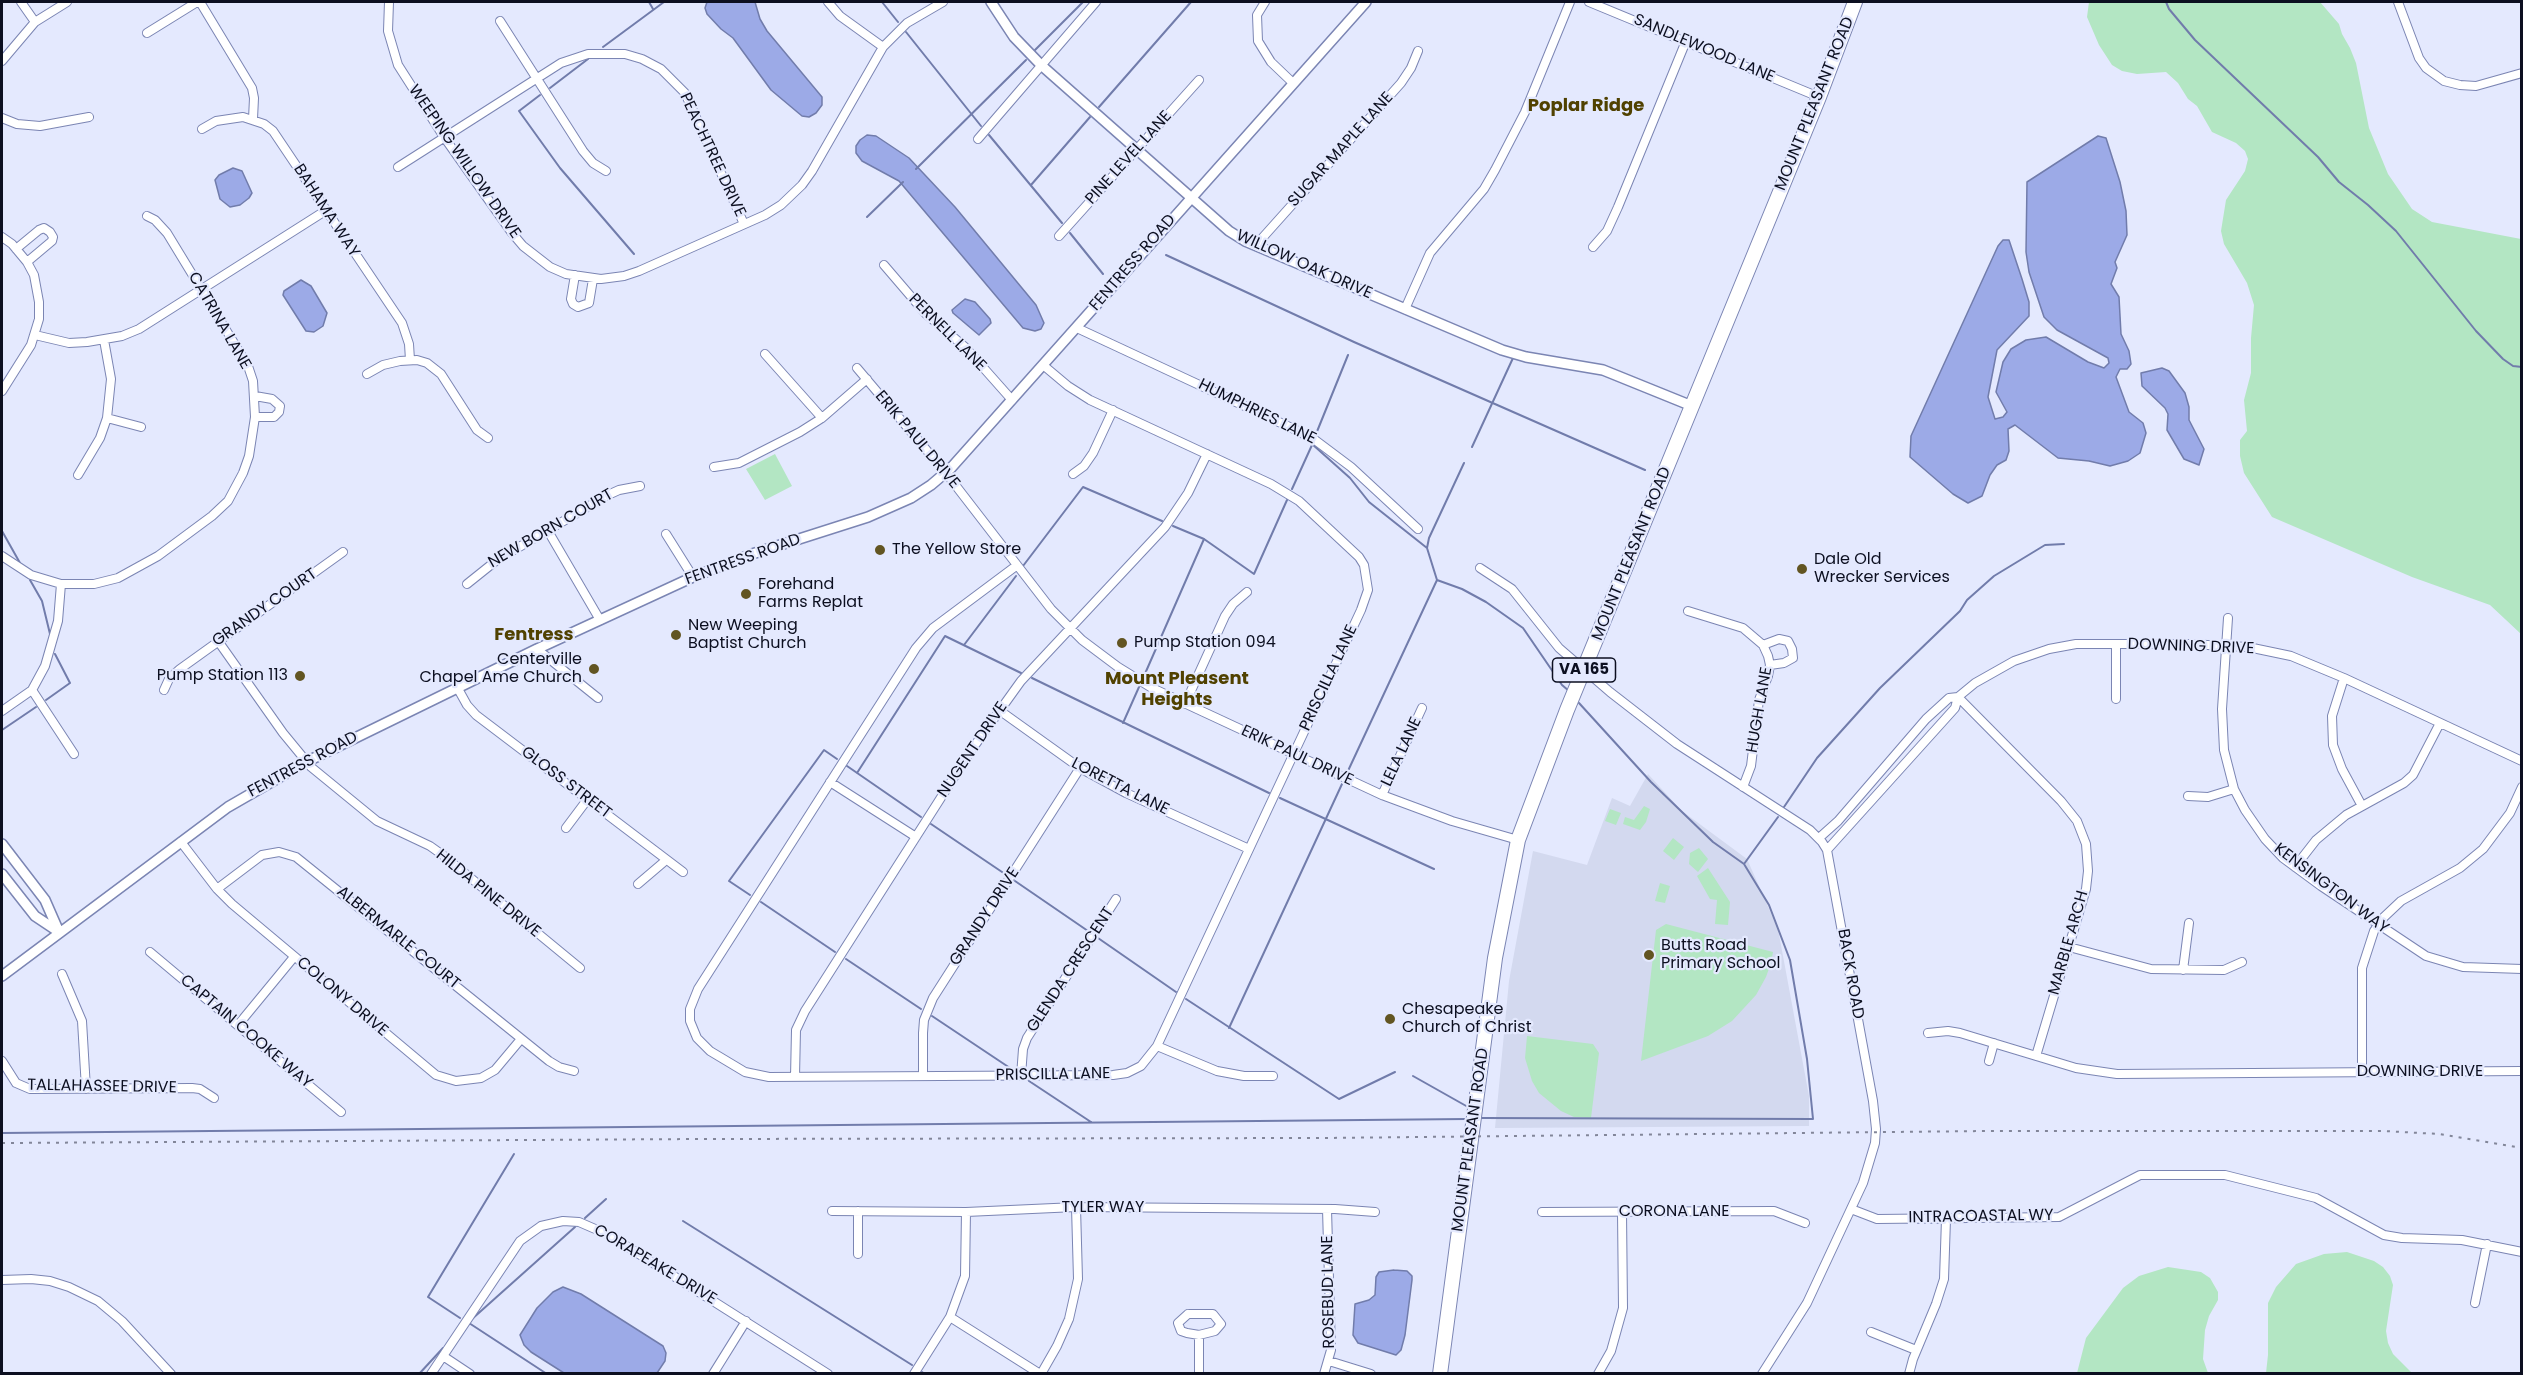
<!DOCTYPE html>
<html>
<head>
<meta charset="utf-8">
<style>
	body { margin:0 }
	#map { position:relative; width:2523px; height:1375px; overflow:hidden; background:#e4e9fe; font-family:Poppins,sans-serif }
	canvas { display:block }
	.frame { position:absolute; inset:0; border:3px solid #0c0f20; pointer-events:none }
</style>
</head>
<body>
<div id="map">
<canvas width="2523" height="1375"></canvas>
<div class="frame"></div>
</div>
<script>
const ctx = document.querySelector('canvas').getContext('2d');
ctx.lineJoin = 'round';
function fill(path, color) {
  ctx.fillStyle = color;
  ctx.fill(path, 'evenodd');
}
function toPath(rows) {
  const path = new Path2D();
  for (const r of rows) {
    path.moveTo(r[0], r[1]);
    for (let i = 2; i < r.length; i += 2) path.lineTo(r[i], r[i + 1]);
  }
  return path;
}
function trace(path, color, width, dash) {
  ctx.strokeStyle = color;
  ctx.lineWidth = width;
  ctx.lineCap = dash ? 'butt' : 'round';
  ctx.setLineDash(dash || []);
  ctx.stroke(path);
}
function label(font, color, halo, rows, align = 'center') {
  ctx.font = font + ' Poppins,sans-serif';
  ctx.lineWidth = 4.5;
  ctx.setLineDash([]);
  ctx.textBaseline = 'middle';
  ctx.strokeStyle = halo;
  ctx.fillStyle = color;
  for (const [text, x, y, turn = 0] of rows) {
    ctx.save();
    ctx.translate(x, y);
    ctx.rotate((+turn || 0) * Math.PI / 180);
    ctx.textAlign = isNaN(turn) ? turn : align;
    if (halo) ctx.strokeText(text, 0, 0);
    ctx.fillText(text, 0, 0);
    ctx.restore();
  }
}
const built = toPath([
	[1648,774,1682,811,1747,859,1778,929,1809,1096,1809,1126,1495,1128,1509,981,1533,851,1587,865,1612,798,1630,806]
]);
const green = toPath([
	[2089,2,2320,2,2339,24,2342,34,2350,48,2356,63,2369,128,2388,174,2412,209,2432,222,2521,239,2521,634,2490,605,2412,577,2272,517,2244,473,2240,456,2240,440,2247,431,2244,400,2251,373,2251,338,2254,305,2247,283,2224,244,2221,231,2226,200,2245,171,2248,159,2245,151,2236,143,2212,132,2197,106,2188,99,2178,83,2166,72,2137,74,2122,71,2112,65,2099,45,2087,17],
	[775,454,792,486,765,500,746,469],
	[1644,806,1650,809,1646,822,1640,830,1623,824,1625,817,1634,820],
	[1610,809,1621,813,1616,825,1605,821],
	[1673,838,1684,847,1674,860,1663,851],
	[1699,848,1708,859,1698,872,1689,864,1690,853],
	[1708,868,1730,902,1728,925,1715,924,1717,900,1710,899,1697,876],
	[1660,883,1670,886,1665,903,1655,901],
	[1666,924,1773,952,1771,963,1766,977,1756,995,1732,1021,1708,1036,1641,1061,1656,930],
	[1527,1036,1593,1044,1599,1053,1591,1118,1574,1117,1561,1111,1539,1093,1532,1081,1525,1058],
	[2347,1252,2374,1261,2383,1267,2390,1276,2393,1285,2386,1331,2388,1343,2393,1354,2412,1373,2266,1373,2268,1355,2268,1303,2276,1287,2296,1264,2324,1254],
	[2168,1267,2201,1272,2210,1278,2218,1292,2218,1300,2209,1316,2205,1330,2203,1359,2208,1373,2077,1373,2086,1338,2123,1288,2139,1276]
]);
const water = toPath([
	[707,2,755,2,760,19,767,31,822,97,822,105,816,113,809,117,802,116,771,90,733,38,721,29,707,14,705,8,707,2],
	[867,135,876,136,909,158,955,207,1036,305,1044,323,1041,329,1035,331,1023,328,899,181,862,161,856,153,856,146,860,140,867,135],
	[2098,136,2106,138,2120,182,2126,211,2127,235,2115,262,2117,268,2111,284,2119,297,2121,334,2129,351,2131,364,2127,369,2120,369,2116,377,2129,412,2143,423,2146,433,2140,453,2128,461,2110,466,2089,461,2058,458,2015,425,2008,429,2009,451,2006,460,1997,465,1990,475,1982,496,1968,503,1953,494,1910,457,1911,436,1998,246,2003,240,2009,240,2022,279,2029,302,2029,316,1997,350,1988,397,1995,419,2003,417,2007,412,1996,392,2003,362,2011,349,2026,340,2046,337,2088,362,2104,368,2109,363,2108,358,2057,330,2044,317,2029,272,2026,252,2027,182,2098,136],
	[233,168,242,171,252,193,249,198,240,205,230,207,220,199,215,180,219,175,233,168],
	[301,280,311,286,327,313,323,326,314,332,306,331,283,295,284,291,301,280],
	[965,299,975,302,990,319,991,323,979,335,953,313,952,310,965,299],
	[2162,368,2169,371,2185,393,2189,407,2189,420,2204,449,2199,465,2184,459,2167,430,2168,414,2165,408,2142,386,2141,373,2162,368],
	[1394,1270,1407,1271,1412,1276,1412,1280,1405,1335,1401,1350,1396,1355,1358,1343,1353,1335,1355,1304,1369,1300,1375,1295,1376,1277,1379,1272,1394,1270],
	[563,1287,581,1294,663,1346,666,1353,665,1361,657,1373,564,1373,531,1352,524,1345,520,1335,537,1308,553,1292,563,1287]
]);
const stream = toPath([
	[649,2,653,9],
	[882,2,898,22],
	[2166,2,2169,9,2195,40,2318,157,2339,182,2368,205,2396,231,2476,331,2503,359,2513,366,2522,367],
	[906,32,981,126],
	[603,47,664,2],
	[1035,50,1083,2],
	[550,88,588,59],
	[540,95,519,111,560,168,634,254],
	[1099,107,1191,2],
	[989,135,1062,223],
	[916,169,1026,60],
	[1031,185,1090,117],
	[867,217,903,182],
	[1070,233,1103,274],
	[1166,255,1354,342,1645,470],
	[1292,432,1312,444,1350,478,1369,502,1427,548],
	[1316,434,1348,355],
	[1472,447,1513,358],
	[1292,489,1312,445],
	[1173,526,1204,539,1254,574,1287,500],
	[2,531,20,563],
	[1023,566,1083,487,1162,521],
	[30,580,42,601,50,634],
	[1437,580,1462,589,1486,602,1523,628,1562,685,1569,691],
	[964,645,1016,576],
	[1144,676,1204,539],
	[1032,678,1269,793],
	[46,700,70,683,55,654],
	[1123,723,1139,687],
	[2,730,36,707],
	[847,766,921,817],
	[857,773,945,636,1021,673],
	[1347,773,1437,580,1427,548,1429,538,1464,463],
	[1280,798,1434,869],
	[1784,807,1817,758,1880,688,1960,611,1967,600,1994,576,2045,545,2064,544],
	[931,824,1005,874],
	[1744,864,1778,817],
	[1015,881,1088,931],
	[750,895,729,881,824,750,837,759],
	[761,902,835,952],
	[1098,938,1176,992],
	[846,959,921,1009],
	[1186,999,1339,1099,1395,1072],
	[932,1016,1013,1070],
	[1229,1028,1342,784],
	[1413,1076,1468,1107],
	[1029,1081,1091,1122],
	[1482,1118,1813,1119,1807,1059,1790,960,1769,905,1744,864,1713,842,1651,782,1579,703],
	[2,1133,1467,1119],
	[585,1218,606,1199],
	[683,1221,912,1365],
	[460,1318,428,1297,514,1154],
	[472,1319,575,1227],
	[469,1323,547,1374],
	[922,1372,925,1374],
	[419,1374,443,1348]
]);
const minor = toPath([
	[21,2,35,22],
	[200,2,252,88,254,98,253,119],
	[389,2,388,31,398,65,444,137,512,233,523,246,550,267,566,274,601,279,624,276,639,271,765,215,781,205,802,185,812,171,883,47,907,23,943,2],
	[828,2,840,16,883,47],
	[1265,2,1257,15,1258,41,1271,62,1293,83],
	[1589,2,1819,97],
	[2398,2,2419,58,2426,68,2444,81,2460,85,2476,86,2522,73],
	[500,21,583,151,593,163,606,171],
	[147,33,197,2],
	[2,61,35,22,67,2],
	[2,118,17,124,40,126,89,117],
	[202,129,216,121,243,117,264,124,273,131,402,323,409,344,410,360],
	[978,139,1096,2],
	[398,167,561,63,588,54,625,54,642,59,661,69,685,93,744,224],
	[1059,236,1199,80],
	[2,237,12,244,27,262,34,275,39,302,39,319,31,345,2,391],
	[1256,245,1401,83,1411,68,1418,51],
	[1593,247,1607,231,1618,207,1686,41],
	[16,249,39,230,44,228,50,232,53,237,52,241,27,262],
	[884,265,926,314,965,347,1012,400],
	[575,275,571,299,573,304,578,307,589,303,593,279],
	[1405,309,1430,253,1484,189,1495,170,1525,112,1570,2],
	[1077,328,1311,437,1351,467,1418,529],
	[35,335,69,343,87,342,122,336,139,329,325,211],
	[765,354,822,418],
	[857,368,946,473,1051,609,1082,640,1118,667,1152,688,1382,795,1452,821,1518,840],
	[367,374,383,365,400,361,417,360,427,363,441,374,477,430,488,438],
	[255,396,272,399,280,406,279,412,274,417,255,417],
	[107,418,141,427],
	[714,467,739,463,800,432,822,418,867,379],
	[1073,474,1084,466,1093,453,1113,410],
	[78,475,100,438,107,418,111,379,104,340],
	[548,531,600,620],
	[666,534,693,577],
	[2,556,31,575,61,584,94,584,118,578,158,556,212,516,228,501,243,473,249,456,255,417,253,381,248,366,167,233,155,220,147,216],
	[1016,566,933,628,916,648,698,989,690,1009,690,1021,697,1038,710,1051,745,1072,769,1077,1113,1075,1127,1073,1141,1066,1157,1046,1361,610,1368,590,1364,565,1359,557,1299,501,1271,484,1090,400,1068,386,1043,365],
	[1480,568,1512,589,1559,648,1610,692,1677,744,1810,830,1822,842,1827,850,1873,1101,1876,1129,1875,1143,1863,1183,1807,1303,1762,1374],
	[467,584,497,560,608,495,619,490,640,486],
	[1688,611,1743,628,1763,645,1768,656,1770,665,1768,676,1759,700,1751,766,1743,787],
	[2228,618,2222,709,2224,750,2234,789,2245,810,2265,839,2283,858,2321,886,2426,956,2463,967,2522,969],
	[218,641,283,733,311,767,377,821,430,846,444,856,580,968],
	[1763,645,1779,639,1788,641,1792,649,1793,658,1784,663,1770,665],
	[537,649,598,698],
	[2344,678,2332,716,2333,745,2342,769,2362,806],
	[457,687,467,705,476,715,683,872],
	[32,690,74,754],
	[164,690,169,679,180,669,343,552],
	[1958,697,2061,801,2077,821,2086,844,2088,871,2086,889,2036,1056],
	[2116,699,2116,644],
	[1185,704,1225,616,1233,604,1247,592],
	[999,710,1080,768,1126,793,1249,849],
	[2,711,32,690,45,666,58,621,61,584],
	[830,782,916,837],
	[1382,795,1422,708],
	[2188,796,2208,797,2234,789],
	[566,828,587,800],
	[1819,838,1838,821,1926,719,1949,698,1958,697],
	[181,842,217,889,232,904,436,1075,456,1081,481,1078,495,1070,521,1039],
	[1827,850,1955,708,1958,697,1975,683,2014,661,2049,649,2076,644,2187,644,2248,647,2291,656,2344,678,2522,761],
	[2295,867,2316,840,2346,815,2404,783,2413,775,2440,723],
	[638,884,665,861],
	[217,889,262,855,279,852,296,857,549,1061,559,1067,574,1071],
	[2069,947,2151,969,2224,970,2242,962],
	[150,952,341,1112],
	[2183,970,2189,923],
	[62,974,82,1021,86,1089],
	[238,1025,294,957],
	[1928,1033,1948,1031,1960,1033,2076,1068,2117,1074,2522,1071],
	[1157,1046,1217,1071,1244,1076,1273,1076],
	[2,1061,16,1083,30,1089,192,1088,200,1089,214,1098],
	[1989,1061,1994,1043],
	[2362,1072,2362,968,2374,931,2384,917,2401,901,2460,868,2483,849,2510,813,2522,787],
	[923,1076,923,1033,924,1020,933,998,1080,768],
	[1021,1076,1023,1049,1027,1038,1116,899],
	[795,1077,796,1030,805,1011,970,752,1021,681,1165,527,1188,493,1207,454],
	[1851,1209,1877,1219,2059,1217,2140,1175,2225,1175,2316,1198,2384,1235,2402,1238,2462,1240,2522,1252],
	[832,1211,966,1212,1076,1207,1335,1209,1375,1212],
	[858,1211,858,1254],
	[1542,1212,1774,1211,1805,1223],
	[2,1280,31,1279,50,1281,69,1287,98,1301,122,1321,171,1374],
	[2475,1303,2487,1244],
	[1188,1314,1213,1314,1221,1324,1215,1331,1199,1335,1187,1333,1181,1331,1178,1323,1188,1314],
	[950,1317,1040,1374],
	[1871,1332,1916,1350],
	[443,1356,470,1374],
	[1329,1361,1371,1374],
	[431,1374,520,1241,541,1226,563,1221,579,1222,609,1235,828,1374],
	[713,1374,746,1321],
	[914,1374,950,1317,965,1276,966,1212],
	[1041,1374,1057,1346,1069,1319,1078,1279,1076,1207],
	[1199,1374,1199,1335],
	[1324,1374,1331,1350,1327,1209],
	[1598,1374,1611,1351,1623,1308,1622,1212],
	[1909,1374,1913,1359,1936,1304,1944,1279,1946,1219]
]);
const tertiary = toPath([
	[991,2,1014,37,1041,65,1229,231,1245,241,1502,350,1526,357,1603,370,1692,406],
	[2,844,45,900,59,932],
	[2,874,35,916,59,932],
	[2,976,228,807,306,762,537,649,693,577,752,554,868,517,911,498,931,485,951,468,1366,2]
]);
const trunk = toPath([
	[1440,1374,1495,958,1518,840,1567,710,1819,97,1855,2]
]);
const rail = toPath([
	[2,1143,700,1139,1325,1138,1985,1131,2383,1131,2439,1134,2522,1148]
]);
const markers = [
	[880,550,6,"#625522"],
	[1802,569,6,"#625522"],
	[746,594,6,"#625522"],
	[676,635,6,"#625522"],
	[1122,643,6,"#625522"],
	[594,669,6,"#625522"],
	[300,676,6,"#625522"],
	[1649,955,6,"#625522"],
	[1390,1019,6,"#625522"]
];
const shields = [
	[1584,670,63]
];
const shieldNames = [
	["VA 165",1584,670]
];
const streetNames = [
	["SANDLEWOOD LANE",1704,49,23],
	["MOUNT PLEASANT ROAD",1815,104,-68],
	["SUGAR MAPLE LANE",1341,150,-48],
	["PEACHTREE DRIVE",712,155,65],
	["PINE LEVEL LANE",1129,158,-48],
	["WEEPING WILLOW DRIVE",464,162,55],
	["BAHAMA WAY",326,211,57],
	["FENTRESS ROAD",1133,263,-49],
	["WILLOW OAK DRIVE",1304,265,24],
	["CATRINA LANE",219,321,60],
	["PERNELL LANE",947,333,45],
	["HUMPHRIES LANE",1257,412,26],
	["ERIK PAUL DRIVE",917,440,50],
	["NEW BORN COURT",551,529,-30],
	["MOUNT PLEASANT ROAD",1632,554,-68],
	["FENTRESS ROAD",743,560,-20],
	["GRANDY COURT",265,608,-35],
	["DOWNING DRIVE",2191,647,2],
	["PRISCILLA LANE",1329,678,-65],
	["HUGH LANE",1760,710,-80],
	["NUGENT DRIVE",973,750,-56],
	["LELA LANE",1402,752,-65],
	["ERIK PAUL DRIVE",1297,756,25],
	["FENTRESS ROAD",303,765,-28],
	["GLOSS STREET",566,783,37],
	["LORETTA LANE",1120,787,27],
	["KENSINGTON WAY",2331,889,37],
	["HILDA PINE DRIVE",488,894,39],
	["GRANDY DRIVE",985,917,-57],
	["ALBERMARLE COURT",398,938,39],
	["MARBLE ARCH",2069,943,-74],
	["GLENDA CRESCENT",1071,970,-57],
	["BACK ROAD",1850,974,80],
	["COLONY DRIVE",342,997,40],
	["CAPTAIN COOKE WAY",246,1032,40],
	["DOWNING DRIVE",2420,1072],
	["PRISCILLA LANE",1053,1075,-1],
	["TALLAHASSEE DRIVE",102,1087,1],
	["MOUNT PLEASANT ROAD",1471,1140,-82],
	["TYLER WAY",1103,1208],
	["CORONA LANE",1674,1212],
	["INTRACOASTAL WY",1981,1217,-1],
	["CORAPEAKE DRIVE",655,1265,31],
	["ROSEBUD LANE",1329,1292,-91]
];
const poiNames = [
	["The Yellow Store",892,550],
	["Dale Old",1814,560],
	["Wrecker Services",1814,578],
	["Forehand",758,585],
	["Farms Replat",758,603],
	["New Weeping",688,626],
	["Baptist Church",688,644],
	["Pump Station 094",1134,643],
	["Centerville",582,660,"right"],
	["Chapel Ame Church",582,678,"right"],
	["Pump Station 113",288,676,"right"],
	["Butts Road",1661,946],
	["Primary School",1661,964],
	["Chesapeake",1402,1010],
	["Church of Christ",1402,1028]
];
const neighbourhoodNames = [
	["Poplar Ridge",1586,106],
	["Fentress",534,635],
	["Mount Pleasent",1177,679],
	["Heights",1177,700]
];
fill(built, '#d3d9ef');
fill(green, '#b3e6c3');
fill(water, '#9caae7');
trace(water, '#717cab', 1.5);
trace(stream, '#717cab', 2);
trace(minor, '#7b85b3', 10);
trace(tertiary, '#7b85b3', 12);
trace(trunk, '#7b85b3', 16);
trace(minor, '#fff', 8);
trace(tertiary, '#fff', 9);
trace(trunk, '#fff', 14);
trace(rail, '#828699', 2, [3, 6]);
for (const [x, y, r, color] of markers) {
  const dot = new Path2D();
  dot.arc(x, y, r, 0, 2 * Math.PI);
  ctx.fillStyle = color;
  ctx.fill(dot);
  trace(dot, '#e4e9fe', 2);
}
for (const [x, y, w] of shields) {
  const box = new Path2D();
  box.roundRect(x - w / 2, y - 12, w, 24, 4.5);
  ctx.fillStyle = '#e4e9fe';
  ctx.fill(box);
  trace(box, '#0c0f20', 1.5);
}
label('bold 15px', '#0c0f20', null, shieldNames);
label('16px', '#0c0f20', '#e4e9fe', streetNames);
label('16px', '#0c0f20', '#e4e9fe', poiNames, 'left');
label('bold 18px', '#504100', '#e4e9fe', neighbourhoodNames);
</script>
</body>
</html>
